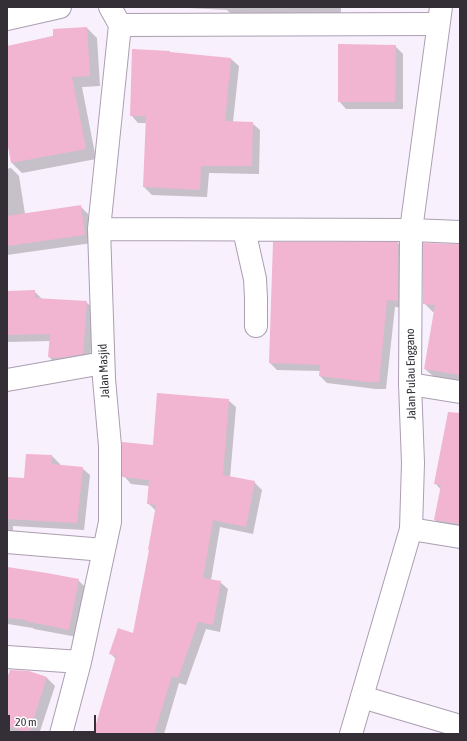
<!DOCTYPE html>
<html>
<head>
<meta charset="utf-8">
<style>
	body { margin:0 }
	#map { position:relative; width:467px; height:741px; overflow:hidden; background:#f8f0fc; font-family:"Asap Condensed",sans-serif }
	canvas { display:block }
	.frame { position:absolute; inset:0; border:8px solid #342f37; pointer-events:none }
	.scale { position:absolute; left:8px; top:715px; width:88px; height:18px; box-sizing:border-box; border:2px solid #342f37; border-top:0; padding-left:5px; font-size:12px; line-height:14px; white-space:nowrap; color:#342f37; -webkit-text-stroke:3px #fff; paint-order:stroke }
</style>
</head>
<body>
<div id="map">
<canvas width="467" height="741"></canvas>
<div class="frame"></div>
<div class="scale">20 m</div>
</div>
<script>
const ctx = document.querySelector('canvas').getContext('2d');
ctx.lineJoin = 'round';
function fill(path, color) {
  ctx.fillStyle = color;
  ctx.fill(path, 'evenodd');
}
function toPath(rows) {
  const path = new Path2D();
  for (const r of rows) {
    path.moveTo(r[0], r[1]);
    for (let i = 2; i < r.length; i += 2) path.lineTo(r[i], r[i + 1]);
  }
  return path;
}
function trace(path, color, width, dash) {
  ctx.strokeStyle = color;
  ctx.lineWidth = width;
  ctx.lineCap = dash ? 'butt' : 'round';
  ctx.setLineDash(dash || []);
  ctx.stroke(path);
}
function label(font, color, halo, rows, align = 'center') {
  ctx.font = font + ' "Asap Condensed",sans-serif';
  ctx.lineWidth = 3;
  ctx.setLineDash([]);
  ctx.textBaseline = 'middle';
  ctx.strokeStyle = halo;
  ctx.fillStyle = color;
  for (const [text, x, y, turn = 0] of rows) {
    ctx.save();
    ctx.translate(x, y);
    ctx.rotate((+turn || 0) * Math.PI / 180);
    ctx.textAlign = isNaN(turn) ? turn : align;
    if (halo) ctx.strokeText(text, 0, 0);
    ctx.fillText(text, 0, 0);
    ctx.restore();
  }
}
const shadow = toPath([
	[170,7,341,7,341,18,274,18,269,13,231,14,227,10],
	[87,28,97,38,100,86,82,87,96,159,22,173,12,163,7,136,7,47],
	[395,46,403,54,403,109,346,109,339,101],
	[170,52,171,53,231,59,239,66,233,122,252,123,260,130,259,174,209,173,207,197,152,195,144,187,147,123,138,123,131,115],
	[11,168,19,176,25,214,80,206,88,214,92,243,7,255,7,169],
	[398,243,405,251,405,308,395,307,386,389,376,389,327,383,320,376,321,371,277,370,270,363],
	[460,245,460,382,434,377,425,369,435,312,433,312,424,303],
	[34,291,42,299,86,302,94,309,90,361,57,365,49,357,50,341,8,342,7,341,7,292],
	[228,400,236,407,230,478,254,482,262,490,253,534,220,527,211,580,220,582,228,589,220,632,206,629,186,685,179,683,164,734,85,734,86,731,94,733,116,659,110,653,134,635,150,550,156,511,148,503,150,486,131,484,124,476,154,446],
	[460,451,460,531,444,529,435,520,441,490,436,484],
	[52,456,60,464,60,466,82,468,90,475,84,530,13,526,13,531,7,530,7,478,25,479],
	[7,569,78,580,86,588,77,637,34,629,33,628,8,624,7,624],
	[28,672,47,678,55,686,39,734,7,734,7,681]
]);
const building = toPath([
	[87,27,90,76,72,77,86,149,11,163,7,141,7,46,53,36,53,29],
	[338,44,396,45,395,102,338,102],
	[132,49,170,51,170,52,231,58,225,121,253,122,252,166,201,166,200,190,143,187,146,116,130,116],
	[81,205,85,235,7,246,7,216],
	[273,242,398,242,398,301,387,300,379,382,368,382,319,376,320,365,269,363],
	[423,243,460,244,460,375,424,369,435,305,423,304],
	[35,290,35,298,87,301,83,354,59,358,48,357,50,334,7,335,7,291],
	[157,393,229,399,223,475,255,481,246,527,213,520,203,578,221,581,213,625,198,622,178,678,172,676,154,734,93,734,116,656,109,654,118,628,133,633,149,550,148,550,156,505,147,504,149,480,122,477,122,442,153,445],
	[448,412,460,413,460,524,434,520,441,485,434,484],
	[26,454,52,455,52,464,83,467,77,523,7,519,7,477,24,478],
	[7,567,47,573,79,579,69,630,25,621,26,620,7,618],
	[10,670,29,671,47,677,29,733,7,726,7,678]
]);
const minor = toPath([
	[7,19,60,7],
	[120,25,438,24],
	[99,229,411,230,460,232],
	[244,230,255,279,256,298,256,326],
	[7,380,103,363],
	[410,384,460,392],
	[411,529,460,537],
	[7,542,104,550],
	[7,657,80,662],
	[362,697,460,726],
	[61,734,80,662,110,522,110,446,104,379,99,229,120,25,110,7]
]);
const tertiary = toPath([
	[351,734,411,529,413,463,410,384,411,230,441,7]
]);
const streetNames = [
	["Jalan Masjid",104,371,-93],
	["Jalan Pulau Enggano",411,374,-91]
];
fill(shadow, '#0003');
fill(building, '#f1b4d1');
trace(minor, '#ab9eb1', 24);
trace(tertiary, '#ab9eb1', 24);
trace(minor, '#fff', 22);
trace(tertiary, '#fff', 22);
label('12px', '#342f37', '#fff', streetNames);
</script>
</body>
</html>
